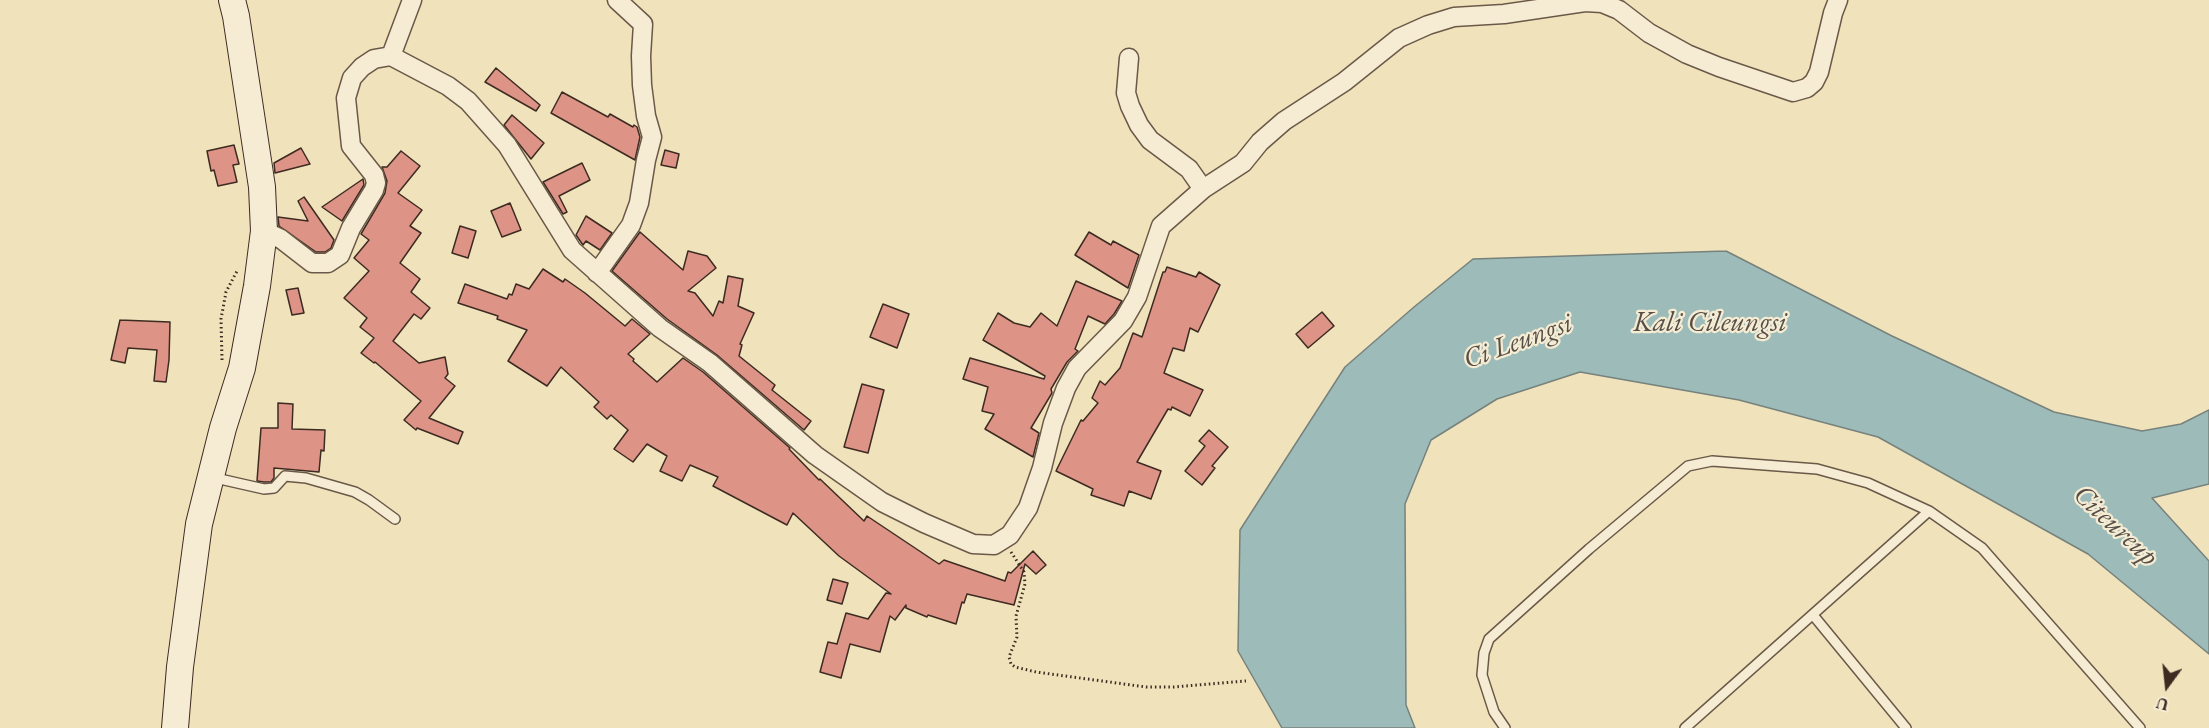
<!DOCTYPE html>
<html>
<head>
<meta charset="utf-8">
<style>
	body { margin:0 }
	#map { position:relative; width:2209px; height:728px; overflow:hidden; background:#f0e2bb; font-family:"EB Garamond",serif }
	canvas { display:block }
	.north { position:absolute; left:2137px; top:656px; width:60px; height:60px; -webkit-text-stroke:4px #f5ecd3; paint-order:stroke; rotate:195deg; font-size:16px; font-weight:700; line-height:24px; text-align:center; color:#3d2b22 }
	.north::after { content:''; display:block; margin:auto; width:21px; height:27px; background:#3d2b22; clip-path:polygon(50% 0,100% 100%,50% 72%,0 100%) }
</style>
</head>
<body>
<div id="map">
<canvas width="2209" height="728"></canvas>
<div class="north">U</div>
</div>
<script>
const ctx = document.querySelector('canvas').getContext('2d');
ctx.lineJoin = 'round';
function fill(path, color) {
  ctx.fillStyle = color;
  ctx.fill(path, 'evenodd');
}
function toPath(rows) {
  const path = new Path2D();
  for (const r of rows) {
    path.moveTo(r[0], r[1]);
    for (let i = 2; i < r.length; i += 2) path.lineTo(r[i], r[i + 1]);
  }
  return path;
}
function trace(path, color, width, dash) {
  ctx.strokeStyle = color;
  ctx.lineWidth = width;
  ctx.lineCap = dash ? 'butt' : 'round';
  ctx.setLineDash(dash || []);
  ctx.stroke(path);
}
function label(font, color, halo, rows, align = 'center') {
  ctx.font = font + ' "EB Garamond",serif';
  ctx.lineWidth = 4.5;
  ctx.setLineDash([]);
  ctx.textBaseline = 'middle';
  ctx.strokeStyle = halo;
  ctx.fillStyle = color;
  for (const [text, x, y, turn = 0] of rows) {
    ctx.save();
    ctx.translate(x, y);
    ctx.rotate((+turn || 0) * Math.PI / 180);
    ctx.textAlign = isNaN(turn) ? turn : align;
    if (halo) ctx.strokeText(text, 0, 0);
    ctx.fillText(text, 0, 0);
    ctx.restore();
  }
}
const water = toPath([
	[1726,251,1892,336,2054,412,2142,431,2181,424,2209,410,2209,484,2152,498,2209,561,2209,654,2088,554,1878,437,1739,400,1580,372,1497,399,1431,440,1405,504,1406,705,1415,728,1282,728,1238,651,1240,530,1345,367,1414,307,1473,259,1726,251]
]);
const building = toPath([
	[496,68,540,105,536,111,485,82,496,68],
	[562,92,608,117,610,114,633,127,634,125,637,127,640,137,635,160,551,113,562,92],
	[512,115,544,143,531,159,504,125,512,115],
	[234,145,239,164,233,165,237,182,218,186,214,170,211,171,207,151,234,145],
	[301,148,310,164,275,173,274,163,301,148],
	[665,150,679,154,676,168,661,165,665,150],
	[401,151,420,166,398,193,422,210,410,226,421,233,400,263,420,279,411,292,430,308,421,319,414,314,393,341,419,363,445,357,448,374,445,378,455,386,429,418,463,432,458,444,417,428,416,430,404,420,421,401,375,362,374,363,361,353,374,338,360,327,367,318,344,298,369,271,354,258,369,240,361,234,385,193,387,181,382,167,387,167,401,151],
	[582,163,590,180,559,196,567,212,563,214,543,182,582,163],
	[363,179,364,185,342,221,322,207,363,179],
	[304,197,334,240,331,248,325,252,316,252,279,226,278,217,308,221,298,201,304,197],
	[510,203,521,230,502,237,491,211,510,203],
	[586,216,612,233,600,250,586,241,583,245,576,235,586,216],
	[460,226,476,231,468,258,452,253,460,226],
	[640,232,683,270,688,251,707,256,716,268,688,291,695,293,713,316,719,301,723,303,728,276,743,279,738,306,754,313,740,344,742,345,739,356,775,385,772,390,811,421,804,430,717,355,667,319,612,271,640,232],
	[1089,232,1111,245,1113,241,1139,255,1128,288,1075,255,1089,232],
	[1167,267,1196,277,1199,272,1220,285,1198,332,1190,328,1184,351,1173,348,1164,373,1203,390,1190,416,1172,407,1171,410,1168,409,1137,462,1161,471,1151,499,1129,491,1124,506,1091,495,1093,489,1056,471,1081,420,1083,421,1098,403,1092,398,1100,381,1105,385,1120,368,1133,333,1142,337,1163,272,1165,272,1167,267],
	[543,269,563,282,565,279,585,293,625,326,632,319,650,334,628,354,634,359,633,361,657,382,683,358,703,372,790,448,789,449,819,480,820,479,864,521,867,516,939,564,944,560,1005,581,1008,572,1011,573,1033,551,1046,565,1036,574,1025,564,1014,605,967,594,964,603,962,602,956,624,928,615,927,617,906,608,906,605,895,620,890,616,880,652,850,644,841,678,820,672,828,642,837,644,846,613,868,619,886,593,891,594,839,556,793,513,787,525,713,486,718,477,690,465,682,481,660,471,667,456,647,444,633,462,614,449,628,430,611,415,607,419,594,407,599,402,561,367,547,386,508,361,527,330,497,319,498,316,458,303,465,284,507,299,509,294,512,295,516,284,529,289,543,269],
	[1076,281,1122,301,1114,314,1105,324,1088,316,1075,349,1078,351,1067,362,1051,389,1052,393,1031,428,1039,433,1033,457,985,429,994,414,982,411,988,387,963,379,970,358,1044,379,1045,376,983,340,998,313,1014,323,1030,327,1041,313,1057,326,1076,281],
	[298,288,304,313,292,315,286,290,298,288],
	[883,304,909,314,897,348,870,337,883,304],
	[1322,312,1334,326,1308,348,1296,334,1322,312],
	[120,320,170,322,169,360,166,382,154,381,157,350,128,348,125,363,111,360,120,320],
	[862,384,884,390,868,453,844,447,862,384],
	[278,403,293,404,292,429,325,430,324,451,321,450,319,472,274,468,274,478,271,482,264,482,257,481,261,428,278,428,278,403],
	[1209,430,1228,447,1212,466,1215,468,1202,485,1185,471,1205,446,1199,441,1209,430],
	[833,579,848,583,842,604,827,600,833,579]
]);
const path = toPath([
	[222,360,221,319,226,292,237,271],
	[1011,552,1024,572,1025,584,1016,616,1017,637,1009,657,1011,664,1015,667,1036,672,1146,687,1173,687,1246,681]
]);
const lane = toPath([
	[211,477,264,489,274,488,285,476,306,478,355,492,369,500,395,519],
	[1813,615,1906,728],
	[1505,728,1494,712,1482,675,1484,653,1489,639,1589,549,1688,466,1712,461,1817,469,1868,483,1929,511,1982,548,2140,728],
	[1685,728,1929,511]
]);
const street = toPath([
	[391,56,412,0],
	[1129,58,1126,93,1130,106,1139,125,1150,140,1189,169,1203,189],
	[264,231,281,239,312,263,328,263,340,255,351,228,374,190,376,183,374,175,351,146,346,98,352,78,362,67,374,59,391,56,448,86,468,101,507,145,572,250,660,328,710,363,815,455,882,502,924,523,973,544,994,545,1010,535,1028,508,1042,468,1053,423,1066,388,1077,368,1123,321,1137,297,1161,226,1203,189,1243,163,1260,142,1284,121,1344,82,1399,38,1428,25,1454,17,1504,14,1585,2,1602,3,1619,10,1649,33,1687,54,1719,67,1793,92,1807,88,1814,82,1819,72,1833,13,1838,0],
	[597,273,631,225,639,203,646,160,652,137,646,116,642,85,641,56,643,24,617,0]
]);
const secondary = toPath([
	[175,728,180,667,199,524,223,428,242,368,257,286,264,231,262,187,236,16,232,0]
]);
const waterNames = [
	["Kali Cileungsi",1710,323],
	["Ci Leungsi",1518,342,-20],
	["Citeureup",2115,526,43]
];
fill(water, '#9dbcb9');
trace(water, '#77827d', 1.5);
fill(building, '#dd9386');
trace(building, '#3d2b22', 1.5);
trace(lane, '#6a5948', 12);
trace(street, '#6a5948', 21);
trace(secondary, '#3d2b22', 28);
trace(path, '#3d2b22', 3, [1.5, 3]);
trace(lane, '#f5ecd3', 9);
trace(street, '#f5ecd3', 18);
trace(secondary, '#f5ecd3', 26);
label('italic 28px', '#554f48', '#f5ecd3', waterNames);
</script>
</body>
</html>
